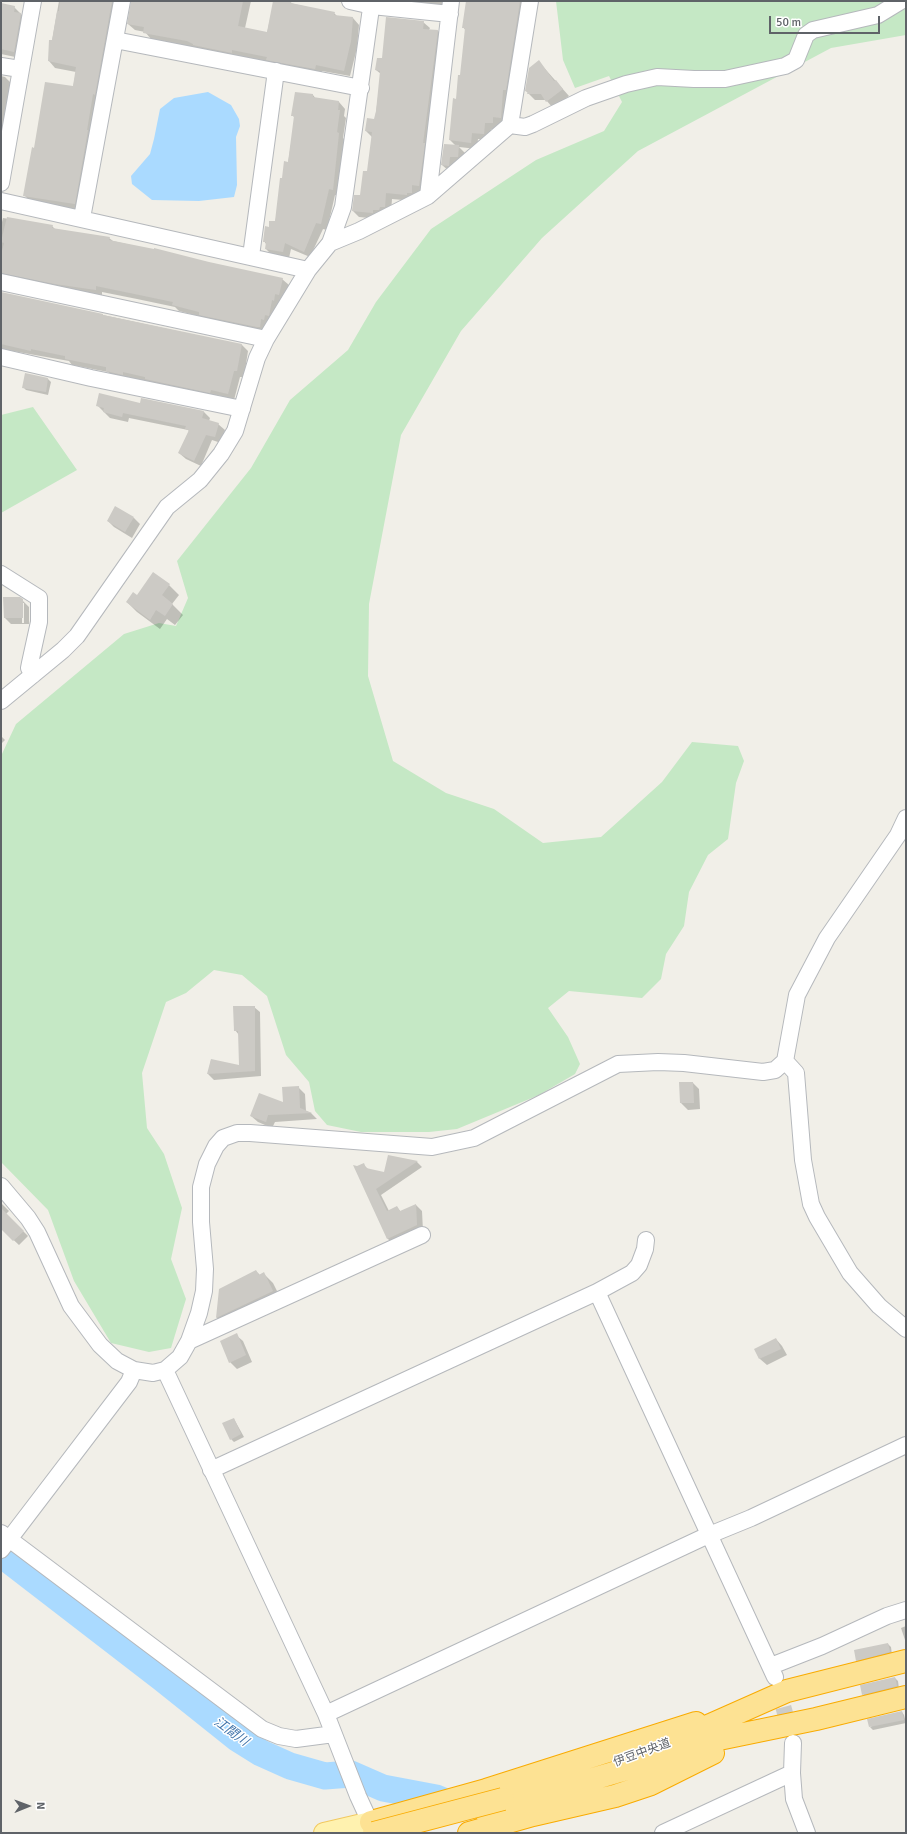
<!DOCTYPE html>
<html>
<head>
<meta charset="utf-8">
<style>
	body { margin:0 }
	#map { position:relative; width:907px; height:1834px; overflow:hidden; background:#f1efe8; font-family:Signika,sans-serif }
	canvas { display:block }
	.frame { position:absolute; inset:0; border:2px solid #5f6368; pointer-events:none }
	.north { position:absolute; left:8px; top:1786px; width:40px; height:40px; -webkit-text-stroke:3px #fff; paint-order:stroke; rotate:89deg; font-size:11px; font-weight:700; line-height:16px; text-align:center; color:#5f6368 }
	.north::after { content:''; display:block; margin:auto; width:14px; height:18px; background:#5f6368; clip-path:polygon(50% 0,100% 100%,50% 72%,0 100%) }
	.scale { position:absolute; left:769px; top:16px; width:111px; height:18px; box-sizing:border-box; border:2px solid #5f6368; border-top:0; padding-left:5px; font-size:12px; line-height:14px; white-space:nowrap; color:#5f6368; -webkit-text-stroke:3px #fff; paint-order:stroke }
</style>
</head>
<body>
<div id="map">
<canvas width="907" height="1834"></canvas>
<div class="frame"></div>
<div class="north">N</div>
<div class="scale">50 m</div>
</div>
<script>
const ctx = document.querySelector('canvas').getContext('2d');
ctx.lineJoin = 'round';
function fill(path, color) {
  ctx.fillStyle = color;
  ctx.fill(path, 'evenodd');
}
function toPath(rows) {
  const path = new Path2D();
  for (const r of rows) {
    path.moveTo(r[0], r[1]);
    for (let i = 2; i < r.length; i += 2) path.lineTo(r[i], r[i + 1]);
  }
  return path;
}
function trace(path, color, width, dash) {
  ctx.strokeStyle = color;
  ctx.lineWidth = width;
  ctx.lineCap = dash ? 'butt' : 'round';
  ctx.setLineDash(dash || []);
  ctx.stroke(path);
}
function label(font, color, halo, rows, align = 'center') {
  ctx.font = font + ' Signika,"Noto Sans JP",sans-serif';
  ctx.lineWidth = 3;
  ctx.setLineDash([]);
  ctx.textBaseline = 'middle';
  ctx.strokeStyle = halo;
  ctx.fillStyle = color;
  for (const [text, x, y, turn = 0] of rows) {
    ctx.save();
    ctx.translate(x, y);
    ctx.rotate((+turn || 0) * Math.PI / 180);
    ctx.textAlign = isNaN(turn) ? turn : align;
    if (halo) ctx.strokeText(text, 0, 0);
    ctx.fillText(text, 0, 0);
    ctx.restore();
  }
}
const green = toPath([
	[556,1,906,1,906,35,831,48,638,151,542,238,461,331,401,435,369,604,368,676,393,761,446,793,494,809,543,843,601,837,662,782,692,742,738,746,744,761,736,783,728,839,708,855,689,892,684,926,666,954,661,979,642,998,569,991,548,1008,568,1037,580,1064,575,1074,539,1095,457,1129,429,1132,361,1132,327,1125,315,1111,309,1082,286,1055,267,996,242,975,214,970,186,993,166,1002,142,1073,147,1128,164,1154,182,1208,171,1259,186,1299,171,1348,149,1352,111,1343,74,1281,48,1210,1,1162,1,756,16,724,124,634,159,623,176,626,188,598,177,561,251,468,290,400,348,350,376,302,431,229,536,160,604,131,622,102,609,76,575,88,563,60],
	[33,407,77,470,1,513,1,415]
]);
const water = toPath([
	[208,92,231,105,239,119,240,126,236,137,237,185,234,197,199,201,152,200,132,184,131,176,150,154,154,139,160,109,174,98]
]);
const shadow = toPath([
	[59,1,123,1,81,210,31,202,25,196,73,87,76,72,55,68,49,61,50,41,52,41],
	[132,1,251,1,245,28,267,33,274,1,281,1,334,13,338,17,353,18,359,25,357,48,350,76,322,71,321,75,151,39,145,32,135,30,128,24],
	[397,1,448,1,448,7],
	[467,1,528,1,507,124,500,123,499,129,491,129,490,140,478,139,477,149,459,147,465,153,464,163,449,171,442,165,456,146,450,140,461,76,466,31,463,27],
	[1,4,14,7,27,20,20,58,1,54],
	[423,22,430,28,429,30,438,31,444,37,425,191,418,191,418,199,413,201,392,199,391,213,379,219,359,217,353,211,361,196,368,172,372,137,366,131,375,120,381,74,376,70,382,59],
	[539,62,569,96,553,108,546,100,535,100,526,91],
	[1,76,5,77,12,84,1,166],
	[313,95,316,99,339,102,345,109,344,116,346,118,343,138,345,140,339,196,335,195,327,230,323,229,310,257,291,249,289,258,272,255,266,249,266,244,264,241,269,228,275,223,283,179,288,163,295,118,292,115],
	[3,218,52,226,55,229,109,238,113,241,282,279,289,285,286,300,266,333,206,321,202,317,179,311,175,307,137,299,102,292,102,295,62,290,1,276,1,226],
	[1,293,242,345,248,351,244,377,240,377,234,400,217,395,216,398,113,377,108,372,72,365,69,361,1,349],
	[26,374,48,379,51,382,48,395,26,390,23,387],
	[142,399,204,412,210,418,209,421,218,424,225,430,221,443,212,440,201,466,186,459,179,453,189,431,188,430,129,418,128,422,110,418,97,405,141,405],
	[134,518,140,524,132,538,114,527,108,521],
	[169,585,179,595,172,604,183,615,175,625,167,619,160,629,137,612,127,602,137,596],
	[22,600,29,607,29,624,11,624,5,618],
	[22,603,24,603,24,623,22,623],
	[1,736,5,740,1,744],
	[254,1007,260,1012,261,1076,214,1080,208,1074,211,1060,240,1066,239,1035,235,1030],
	[693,1083,699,1089,700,1109,688,1110,681,1103],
	[298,1087,305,1094,306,1111,311,1113,317,1119,275,1122,272,1128,258,1122,251,1116,284,1103],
	[389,1156,417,1162,422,1167,381,1195,389,1211,397,1207,401,1212,416,1205,422,1211,423,1231,393,1244,387,1238,357,1167,363,1164,369,1170,385,1174],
	[1,1203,9,1211,6,1214,28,1236,19,1245,5,1232,1,1222],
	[256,1271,260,1275,263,1273,273,1283,282,1301,226,1328,217,1318,220,1290],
	[236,1335,243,1341,252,1362,237,1369,230,1362],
	[776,1339,782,1346,787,1355,767,1365,760,1359,756,1349],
	[234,1419,244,1437,234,1442,231,1439],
	[906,1626,906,1643,901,1628],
	[888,1644,891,1647,892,1655,859,1663,857,1660],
	[895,1678,898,1681,899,1689,866,1697,863,1694],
	[902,1712,904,1715,906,1723,873,1730,870,1727]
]);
const river = toPath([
	[1,1554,162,1678,237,1738,261,1753,290,1766,325,1776,351,1774,383,1788,436,1798,460,1808]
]);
const building = toPath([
	[60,1,112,1,95,95,93,94,87,130,88,130,75,204,23,196,32,147,34,148,45,82,73,86,76,67,48,61,49,40,52,40,57,11,59,11],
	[131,1,243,1,238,26,267,32,273,1,292,1,291,3,335,12,334,15,353,17,351,41,344,71,316,65,315,69,276,62,266,60,267,57,232,50,232,53,193,45,193,44,187,41,143,33,144,27,127,24],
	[466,1,520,1,506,90,503,90,501,118,493,117,493,123,485,123,484,134,472,133,471,143,449,140,453,98,456,99,458,75,460,75,465,28,462,28],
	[1,3,15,6,14,12,21,13,14,52,1,49],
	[386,17,424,21,423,29,438,30,423,143,425,143,419,186,412,185,412,193,407,193,407,195,386,193,385,207,380,207,379,210,373,210,373,213,352,211,354,195,360,195,363,171,367,171,372,132,365,131,367,118,374,119,376,111,380,71,375,70,377,58,382,58],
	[539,60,554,81,556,80,563,89,546,102,541,94,527,94,528,92,525,91,529,68],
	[295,92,313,94,313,97,339,101,338,110,340,110,337,132,339,133,333,190,329,189,321,224,316,223,304,252,285,243,283,252,265,249,266,242,263,242,265,226,269,227,269,221,275,221,280,178,282,178,284,161,288,162,294,116,291,116],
	[444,144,459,145,458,157,450,157,449,166,441,165],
	[7,217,53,225,52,228,110,237,109,240,154,249,154,248,209,262,283,278,279,295,275,294,274,301,272,300,269,316,265,315,264,320,261,319,260,327,257,327,199,315,199,312,172,305,173,302,130,293,96,286,96,290,55,284,1,273,1,255,4,243,1,242],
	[1,292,103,314,103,315,242,344,237,371,234,371,228,394,211,390,210,393,145,379,145,377,123,372,123,375,106,371,106,367,65,359,65,356,31,349,31,351,1,344],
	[25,373,48,378,46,392,22,388],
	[99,393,140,403,141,398,204,411,202,418,219,423,215,437,206,435,194,461,178,453,189,430,185,429,186,426,123,413,122,417,103,412,104,408,96,406],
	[115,506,134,517,125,532,107,521],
	[153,572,170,584,162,595,173,604,165,616,156,610,150,620,126,602,133,592,137,595],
	[3,597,20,597,23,599,23,618,4,618],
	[233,1006,255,1006,255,1071,207,1074,211,1059,239,1065,238,1031,234,1031],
	[679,1082,693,1082,694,1103,680,1103],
	[299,1086,300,1108,312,1113,268,1115,266,1122,250,1116,259,1093,283,1102,282,1087],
	[388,1155,418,1161,376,1189,387,1211,397,1206,400,1211,416,1204,417,1225,387,1239,353,1165,357,1166,364,1163,366,1168,384,1172],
	[1,1208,24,1231,13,1241,1,1229],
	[256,1270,259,1275,264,1272,273,1291,216,1318,219,1289],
	[237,1333,246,1355,229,1363,220,1341],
	[776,1338,781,1349,759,1359,754,1349],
	[234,1418,241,1434,230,1440,222,1423],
	[888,1643,890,1652,856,1661,854,1650],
	[895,1677,897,1686,862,1695,860,1685],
	[902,1711,904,1720,869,1727,867,1719]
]);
const minorTunnel = toPath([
	[777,1684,791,1735]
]);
const minor = toPath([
	[350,1,372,6,450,14],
	[115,40,361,88],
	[1,66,20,69],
	[510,125,525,127,533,124,586,98,626,84,657,77,694,79,725,79,785,66,796,60,806,35,813,30,878,15,901,1],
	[1,183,33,1],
	[428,196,451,1],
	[1,201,308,270],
	[82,218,122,1],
	[330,243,359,231,428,196,510,125,530,1],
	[251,256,276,71],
	[1,282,266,339],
	[1,357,91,378,242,409],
	[1,574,39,598,39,622,30,663,29,668,33,675],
	[1,701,63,650,77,636,167,507,200,480,221,454,235,431,257,358,266,339,308,270,330,243,343,207,372,1],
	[785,1061,796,1073,803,1160,811,1204,817,1217,850,1273,879,1306,906,1329],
	[1,1186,28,1218,37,1232,71,1306,100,1345,117,1361,134,1370,153,1373,165,1370,180,1357,189,1341,199,1313,204,1291,205,1269,201,1222,201,1187,207,1164,216,1146,223,1138,237,1133,250,1133,432,1147,474,1138,618,1064,658,1062,684,1063,763,1072,775,1070,785,1061,797,995,827,938,898,835,906,818],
	[597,1292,775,1677],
	[189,1341,422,1235],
	[165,1370,326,1714,358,1796,375,1833],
	[211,1470,597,1292,632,1273,639,1265,645,1249,646,1240],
	[1,1533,262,1729,279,1736,296,1739,334,1734],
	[1,1550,129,1382,134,1370],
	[771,1666,822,1646,887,1616,906,1610],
	[326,1714,702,1538,751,1518,906,1445],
	[793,1743,792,1773,794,1799,807,1833],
	[663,1833,792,1773]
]);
const major = toPath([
	[324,1833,371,1822]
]);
const highway = toPath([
	[681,1738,787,1691,906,1661],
	[485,1811,640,1765,719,1739,816,1719,906,1697],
	[371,1822,486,1790,696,1723],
	[469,1833,533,1815,615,1796,651,1784,713,1753]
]);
const highwayBridge = toPath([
	[374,1833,503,1799]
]);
const streetNames = [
	["伊豆中央道",642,1753,-20]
];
const waterNames = [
	["江間川",231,1732,36]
];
fill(green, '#c5e8c5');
fill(water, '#aadaff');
fill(shadow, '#0003');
trace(river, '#aadaff', 27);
fill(building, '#cccac5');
trace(minorTunnel, '#ccccc8', 16, [16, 8]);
trace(minor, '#b5b8bc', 18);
trace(major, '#f2c960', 22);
trace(highway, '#f9ab00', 24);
trace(minor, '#fff', 16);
trace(major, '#fff2af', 20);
trace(highway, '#fde293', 22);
trace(highwayBridge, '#f9ab00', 24, []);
trace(highwayBridge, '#fde293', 22);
label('12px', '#5f6368', '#fff', streetNames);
label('italic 13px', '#4174aa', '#fff', waterNames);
</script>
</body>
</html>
